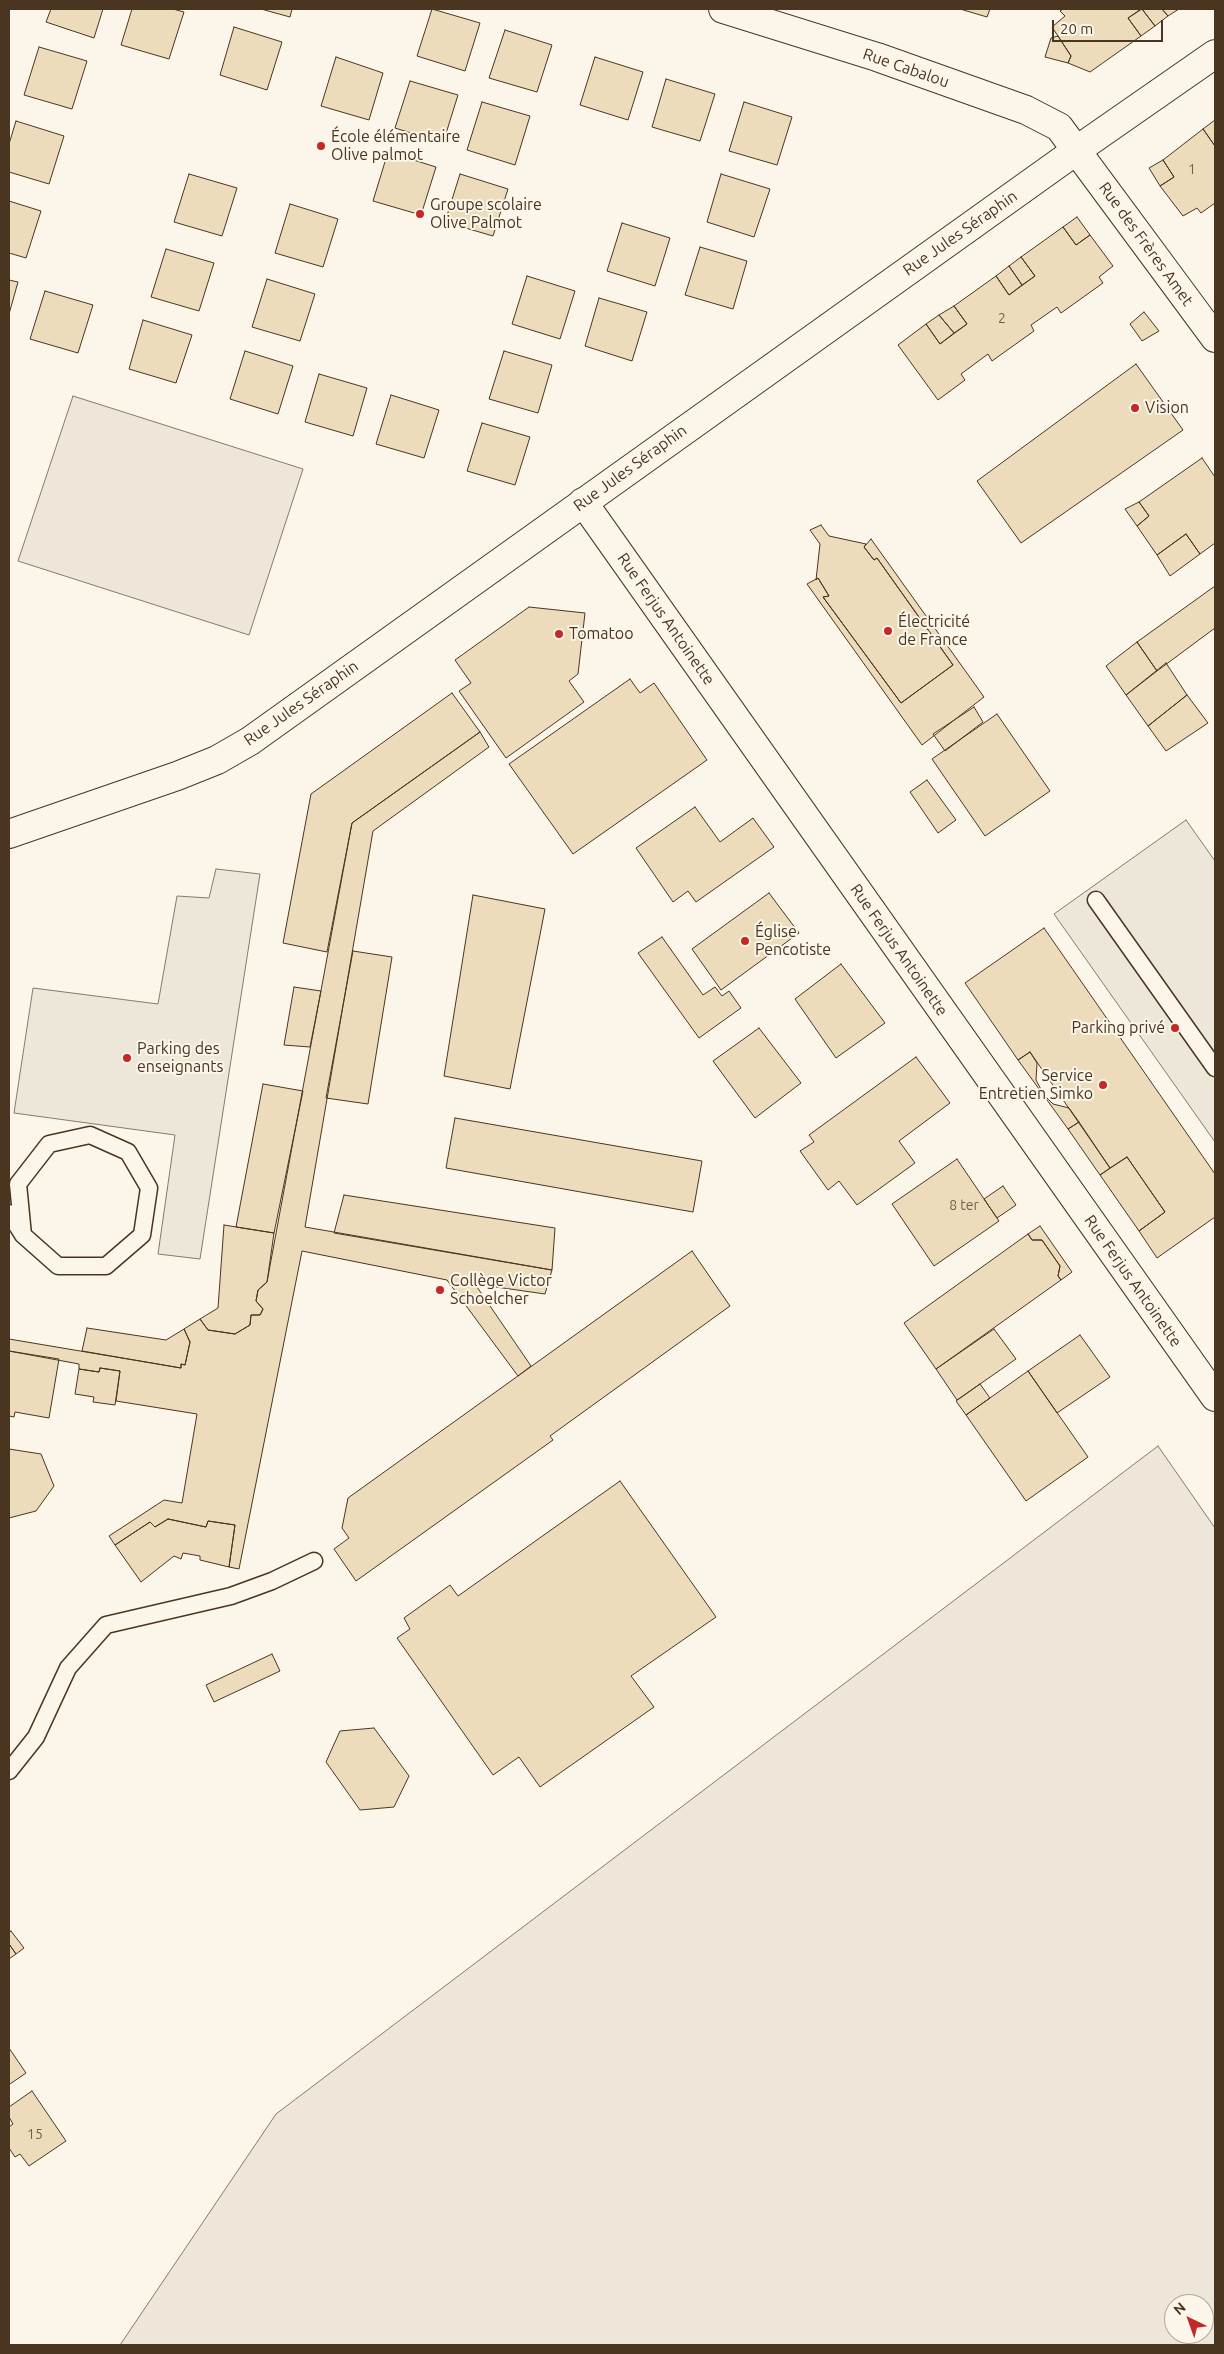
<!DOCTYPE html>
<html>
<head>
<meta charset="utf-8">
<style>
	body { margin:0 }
	#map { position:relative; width:1224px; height:2354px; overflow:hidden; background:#fbf6e9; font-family:Ubuntu,sans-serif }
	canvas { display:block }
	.frame { position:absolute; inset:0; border:10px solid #4a3520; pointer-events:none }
	.north { position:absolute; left:1164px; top:2294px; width:50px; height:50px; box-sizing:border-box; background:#fbf6e9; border:1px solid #b4a999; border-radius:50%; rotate:318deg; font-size:14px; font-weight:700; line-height:20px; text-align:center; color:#4a3520 }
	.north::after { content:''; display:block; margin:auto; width:18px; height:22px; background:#c62828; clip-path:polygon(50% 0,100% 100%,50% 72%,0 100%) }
	.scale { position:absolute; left:1052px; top:20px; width:111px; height:22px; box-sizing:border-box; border:2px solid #4a3520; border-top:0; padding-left:6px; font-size:15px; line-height:18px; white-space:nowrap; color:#4a3520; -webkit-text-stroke:4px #fbf6e9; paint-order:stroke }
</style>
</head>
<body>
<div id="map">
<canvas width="1224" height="2354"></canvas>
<div class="frame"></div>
<div class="north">N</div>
<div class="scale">20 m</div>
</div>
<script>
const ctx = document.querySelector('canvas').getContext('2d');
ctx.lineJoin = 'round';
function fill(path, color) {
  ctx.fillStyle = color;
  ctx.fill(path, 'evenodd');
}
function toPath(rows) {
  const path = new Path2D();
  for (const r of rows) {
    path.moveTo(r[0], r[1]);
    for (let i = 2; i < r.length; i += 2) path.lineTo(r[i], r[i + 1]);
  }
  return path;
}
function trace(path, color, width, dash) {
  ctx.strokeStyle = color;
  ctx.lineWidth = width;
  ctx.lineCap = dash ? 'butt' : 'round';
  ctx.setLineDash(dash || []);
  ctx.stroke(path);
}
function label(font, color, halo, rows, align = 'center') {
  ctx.font = font + ' Ubuntu,sans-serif';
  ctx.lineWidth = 4;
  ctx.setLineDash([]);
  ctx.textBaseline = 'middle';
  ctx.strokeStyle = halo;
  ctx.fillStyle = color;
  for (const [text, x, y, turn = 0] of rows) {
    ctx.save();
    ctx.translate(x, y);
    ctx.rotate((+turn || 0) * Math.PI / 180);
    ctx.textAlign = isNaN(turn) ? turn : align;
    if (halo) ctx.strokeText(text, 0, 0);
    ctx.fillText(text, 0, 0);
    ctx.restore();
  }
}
const green = toPath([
	[73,396,303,469,249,635,18,561,73,396],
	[1158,1446,1215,1528,1215,2345,120,2345,276,2114,1158,1446],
	[1174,2304,1204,2304,1204,2334,1174,2334,1174,2304]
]);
const parking = toPath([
	[1186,820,1215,861,1215,1142,1054,914,1186,820],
	[216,869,260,874,200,1259,158,1254,175,1135,14,1113,33,988,158,1004,177,896,209,898,216,869]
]);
const building = toPath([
	[51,9,103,9,94,38,46,22,51,9],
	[132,9,173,9,184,12,169,59,121,45,132,9],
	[261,9,292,9,290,17,261,9],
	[432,9,480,23,465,71,417,56,432,9],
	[960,9,990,9,987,17,960,9],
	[1063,9,1141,9,1128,18,1141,36,1090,72,1068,63,1071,56,1052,27,1065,16,1060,11,1063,9],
	[1142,9,1155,26,1141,36,1128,18,1142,9],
	[1142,9,1162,9,1168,16,1155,26,1142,9],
	[1162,9,1179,9,1168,16,1162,9],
	[234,27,282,42,267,90,220,75,234,27],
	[505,30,552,45,537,92,489,78,505,30],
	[1058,36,1071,56,1068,63,1045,57,1051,38,1058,36],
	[39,47,87,61,72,109,24,95,39,47],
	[336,57,383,73,369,120,321,106,336,57],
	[595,57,643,72,628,120,580,105,595,57],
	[666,79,715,94,700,141,652,127,666,79],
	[410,81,458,95,443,143,395,128,410,81],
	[482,102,530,116,515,165,467,150,482,102],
	[744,102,792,117,777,165,729,151,744,102],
	[1215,120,1215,146,1203,129,1215,120],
	[16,121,64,136,49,184,9,172,9,144,16,121],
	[1203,129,1215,146,1215,203,1201,213,1197,208,1183,216,1160,186,1174,177,1163,160,1203,129],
	[388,152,436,167,421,215,373,201,388,152],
	[1163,160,1174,177,1160,186,1149,168,1163,160],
	[189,174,237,188,222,236,174,222,189,174],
	[460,174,508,189,493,236,445,222,460,174],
	[721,174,770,189,754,237,707,222,721,174],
	[9,201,41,211,26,258,9,253,9,201],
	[290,204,338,219,323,267,275,253,290,204],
	[1077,217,1090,235,1076,245,1063,227,1077,217],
	[622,223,670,238,655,286,607,271,622,223],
	[1063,227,1076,245,1090,235,1113,266,1099,277,1103,283,1061,313,1057,307,1031,325,1034,331,992,361,988,354,961,374,965,380,938,400,898,345,926,324,940,344,967,324,954,306,996,276,1009,295,1035,276,1021,257,1063,227],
	[700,247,747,261,733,309,685,295,700,247],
	[166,249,214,263,199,311,151,297,166,249],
	[1021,257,1035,276,1022,285,1009,266,1021,257],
	[1009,266,1022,285,1009,295,996,276,1009,266],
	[527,276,575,291,560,339,512,324,527,276],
	[267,279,315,294,300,341,252,327,267,279],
	[9,280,18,282,9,314,9,280],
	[45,291,93,305,78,353,30,339,45,291],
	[599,298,647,312,632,361,585,346,599,298],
	[954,306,967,324,954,333,939,315,954,306],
	[1144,312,1159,331,1142,341,1130,324,1144,312],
	[939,315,954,333,940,344,926,324,939,315],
	[143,320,192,335,176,383,129,369,143,320],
	[245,351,293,366,278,414,230,399,245,351],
	[504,351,552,365,538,413,489,399,504,351],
	[1136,364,1183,430,1021,543,977,481,1136,364],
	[319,374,367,388,353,436,305,422,319,374],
	[391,395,439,410,424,458,376,444,391,395],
	[482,423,530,437,515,485,467,471,482,423],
	[1202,458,1215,477,1215,543,1200,554,1186,534,1157,555,1137,526,1149,516,1139,502,1202,458],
	[1139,502,1149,516,1137,526,1125,509,1139,502],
	[821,525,829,536,866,544,864,547,874,560,877,558,953,665,901,703,823,597,829,596,818,578,816,580,820,544,810,530,821,525],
	[1186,534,1200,554,1170,576,1157,555,1186,534],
	[871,539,984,697,922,745,807,584,818,578,829,596,823,597,901,703,953,665,877,558,874,560,864,547,871,539],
	[1215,586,1215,628,1157,671,1137,642,1215,586],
	[529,607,585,613,578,674,569,681,584,702,506,758,459,691,471,683,455,660,529,607],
	[1137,642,1157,671,1126,695,1106,666,1137,642],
	[1166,663,1187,695,1148,726,1126,695,1166,663],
	[630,679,640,693,654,683,707,760,573,854,509,764,630,679],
	[452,693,480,732,352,823,327,952,283,943,311,794,452,693],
	[1187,695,1208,723,1166,751,1148,726,1187,695],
	[974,707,983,722,945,751,933,734,974,707],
	[997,714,1050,791,985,836,932,759,997,714],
	[480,732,489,747,373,831,305,1227,552,1270,545,1294,475,1284,531,1366,518,1376,447,1280,302,1251,239,1569,229,1567,235,1525,208,1521,206,1527,168,1519,155,1527,150,1522,115,1545,109,1536,164,1500,182,1503,197,1414,116,1401,120,1371,100,1368,99,1372,79,1369,79,1364,9,1351,9,1339,181,1368,181,1364,185,1365,190,1342,184,1329,200,1319,208,1330,235,1334,250,1325,251,1315,260,1315,263,1309,256,1301,258,1290,267,1282,352,823,480,732],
	[927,780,956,820,938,833,910,792,927,780],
	[695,807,720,842,753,818,774,847,696,902,688,891,673,902,636,848,695,807],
	[769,893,799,933,721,990,692,949,769,893],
	[473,895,545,909,510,1089,444,1076,473,895],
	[1044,928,1215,1174,1215,1217,1157,1258,1139,1231,1165,1212,1127,1157,1110,1168,1030,1052,1018,1060,965,983,1044,928],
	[662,937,703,995,715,987,722,996,729,991,741,1008,699,1038,638,953,662,937],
	[353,951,392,957,368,1104,326,1098,353,951],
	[841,964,885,1023,836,1058,795,999,841,964],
	[294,987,321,991,310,1047,284,1045,294,987],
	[759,1028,801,1083,755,1118,713,1061,759,1028],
	[1030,1052,1037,1063,1036,1080,1044,1095,1053,1104,1069,1108,1079,1122,1068,1129,1018,1060,1030,1052],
	[916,1057,950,1103,899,1141,915,1163,857,1205,839,1181,828,1190,800,1151,814,1142,809,1135,916,1057],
	[263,1084,303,1091,274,1233,236,1227,263,1084],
	[455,1118,702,1161,693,1212,446,1168,455,1118],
	[1079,1122,1110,1168,1100,1175,1068,1129,1079,1122],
	[1127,1157,1165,1212,1139,1231,1100,1175,1127,1157],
	[957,1159,999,1221,934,1266,892,1204,957,1159],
	[1003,1186,1016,1205,997,1218,984,1199,1003,1186],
	[344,1195,555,1228,552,1270,334,1233,344,1195],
	[224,1225,274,1233,267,1282,258,1290,256,1301,263,1309,260,1315,251,1315,250,1325,235,1334,208,1330,200,1319,218,1308,224,1225],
	[1040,1226,1072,1272,1061,1280,1058,1276,1060,1266,1042,1240,1032,1240,1028,1234,1040,1226],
	[1028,1234,1032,1240,1042,1240,1060,1266,1058,1276,1061,1280,936,1369,904,1323,1028,1234],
	[692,1251,730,1306,550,1436,553,1440,356,1581,334,1549,349,1538,342,1528,348,1498,692,1251],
	[87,1328,166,1340,184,1329,190,1342,185,1365,181,1364,181,1368,82,1351,87,1328],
	[994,1329,1016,1359,957,1400,936,1369,994,1329],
	[1080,1335,1110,1377,1057,1413,1028,1371,1080,1335],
	[9,1351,59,1359,49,1418,15,1412,14,1417,9,1416,9,1351],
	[100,1368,120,1371,115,1405,93,1402,94,1397,75,1394,79,1369,99,1372,100,1368],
	[1028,1371,1088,1457,1026,1501,966,1415,1028,1371],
	[980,1384,990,1398,966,1415,956,1401,980,1384],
	[9,1449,41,1454,54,1486,36,1511,9,1518,9,1449],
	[620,1481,716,1617,631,1676,654,1707,540,1787,519,1757,493,1775,397,1638,410,1629,404,1618,450,1585,458,1596,620,1481],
	[168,1519,206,1527,208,1521,235,1525,229,1567,200,1560,200,1556,183,1553,181,1559,174,1556,141,1582,115,1545,150,1522,155,1527,168,1519],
	[272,1654,280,1671,214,1702,206,1685,272,1654],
	[374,1728,409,1776,394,1807,360,1810,326,1762,340,1731,374,1728],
	[11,1931,24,1948,16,1954,9,1944,9,1933,11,1931],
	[9,1944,16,1954,9,1959,9,1944],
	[9,2048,26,2073,10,2084,9,2083,9,2048],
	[32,2091,66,2141,29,2166,20,2154,15,2157,9,2148,9,2127,13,2124,9,2117,9,2107,32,2091]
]);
const lane = toPath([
	[1096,900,1215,1068],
	[9,1213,23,1235,58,1266,106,1266,142,1235,149,1188,128,1152,90,1135,49,1144,18,1184,23,1235],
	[9,1771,36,1737,68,1668,106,1625,231,1596,272,1581,314,1561]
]);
const street = toPath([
	[723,9,877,57,1026,110,1059,127,1215,338],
	[583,502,1215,1397]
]);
const secondary = toPath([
	[9,834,177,776,217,760,250,741,1077,150,1215,54]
]);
const markers = [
	[321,146,5,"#c62828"],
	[420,214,5,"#c62828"],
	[1135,408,5,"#c62828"],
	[888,631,5,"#c62828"],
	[559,634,5,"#c62828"],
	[745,941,5,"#c62828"],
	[1175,1028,5,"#c62828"],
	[127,1058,5,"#c62828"],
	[1103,1085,5,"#c62828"],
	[440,1290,5,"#c62828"]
];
const numberNames = [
	["1",1192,169],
	["2",1002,318],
	["8 ter",964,1205],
	["15",35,2134]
];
const streetNames = [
	["Rue Cabalou",906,68,19],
	["Rue Jules Séraphin",960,233,-35],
	["Rue des Frères Amet",1146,244,54],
	["Rue Jules Séraphin",630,468,-36],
	["Rue Ferjus Antoinette",666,619,55],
	["Rue Jules Séraphin",301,703,-35],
	["Rue Ferjus Antoinette",899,950,55],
	["Rue Ferjus Antoinette",1133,1281,55]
];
const poiNames = [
	["École élémentaire",331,137],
	["Olive palmot",331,155],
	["Groupe scolaire",430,205],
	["Olive Palmot",430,223],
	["Vision",1145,408],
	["Électricité",898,622],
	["de France",898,640],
	["Tomatoo",569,634],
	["Église",755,932],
	["Pencotiste",755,950],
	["Parking privé",1165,1028,"right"],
	["Parking des",137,1049],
	["enseignants",137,1067],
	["Service",1093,1076,"right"],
	["Entretien Simko",1093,1094,"right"],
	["Collège Victor",450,1281],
	["Schoelcher",450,1299]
];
fill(green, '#ede6d9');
trace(green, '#887966', 1);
fill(parking, '#ede7d9');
trace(parking, '#887966', 1);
fill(building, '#ecdcbc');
trace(building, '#4a3520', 1);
trace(lane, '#4a3520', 19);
trace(street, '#4a3520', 30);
trace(secondary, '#4a3520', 30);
trace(lane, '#fbf6e9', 16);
trace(street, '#fbf6e9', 28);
trace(secondary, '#fbf6e9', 28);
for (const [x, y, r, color] of markers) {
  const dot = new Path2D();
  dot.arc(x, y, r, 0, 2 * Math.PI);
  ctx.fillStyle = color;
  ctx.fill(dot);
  trace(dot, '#fbf6e9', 2);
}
label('14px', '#725f47', null, numberNames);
label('16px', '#4a3520', '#fbf6e9', streetNames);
label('16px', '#4a3520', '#fbf6e9', poiNames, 'left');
</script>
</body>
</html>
